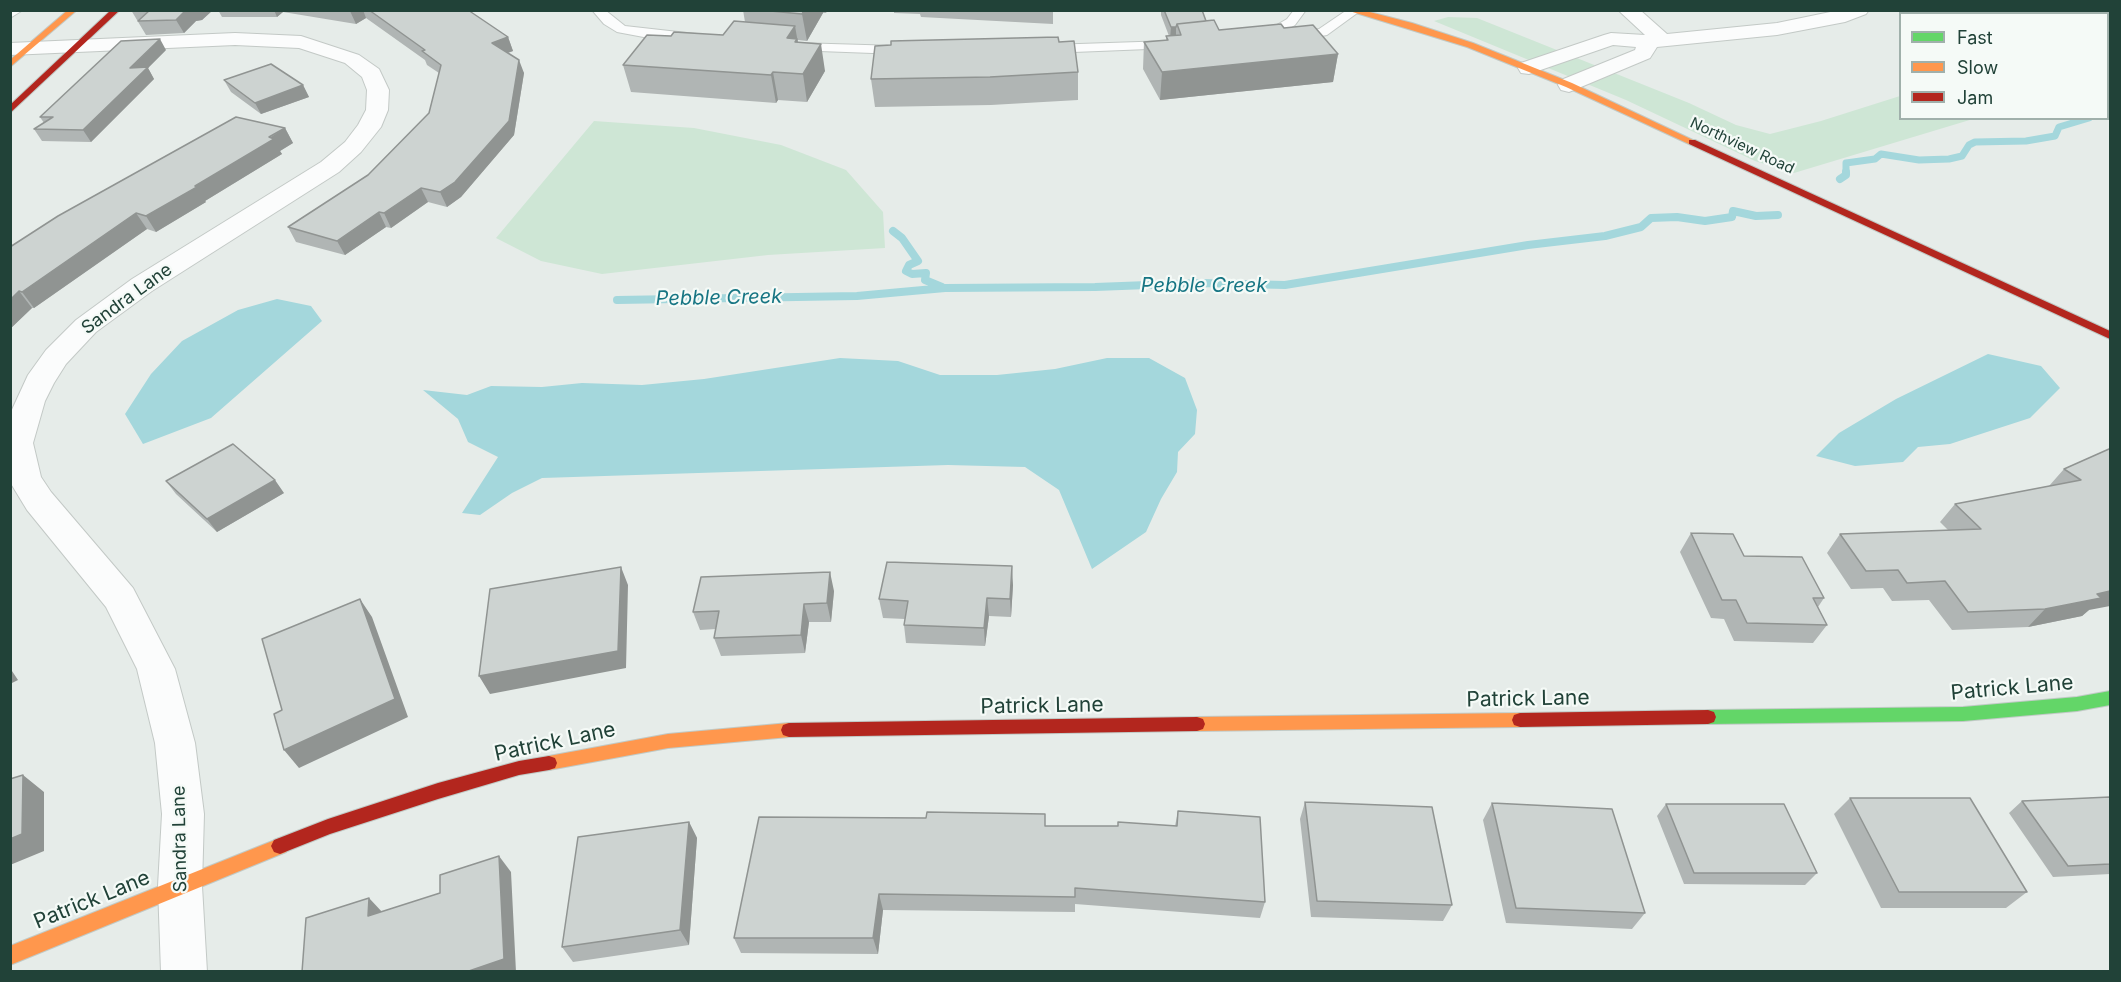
<!DOCTYPE html>
<html>
<head>
<meta charset="utf-8">
<style>
	body { margin:0 }
	#map { position:relative; width:2121px; height:982px; overflow:hidden; background:#e6ece9; font-family:Inter,sans-serif }
	canvas { display:block }
	.frame { position:absolute; inset:0; border:12px solid #214238; pointer-events:none }
	.legend { position:absolute; left:1899px; top:12px; width:210px; height:108px; box-sizing:border-box; background:#f5faf7; border:2px solid #a0b0ab; margin:0; padding:8px 10px; list-style:none; font-size:18px; color:#214238 }
	.legend li { display:flex; align-items:center; gap:12px; height:30px }
	.legend b { width:30px; border:2px solid #a0b0ab }
</style>
</head>
<body>
<div id="map">
<canvas width="2121" height="982"></canvas>
<div class="frame"></div>
<ul class="legend">
<li><b style="height:8px;background:#63d668"></b>Fast</li>
<li><b style="height:8px;background:#ff974d"></b>Slow</li>
<li><b style="height:8px;background:#b3261e"></b>Jam</li>
</ul>
</div>
<script>
const ctx = document.querySelector('canvas').getContext('2d');
ctx.lineJoin = 'round';
function fill(path, color) {
  ctx.fillStyle = color;
  ctx.fill(path, 'evenodd');
}
function toPath(rows) {
  const path = new Path2D();
  for (const r of rows) {
    path.moveTo(r[0], r[1]);
    for (let i = 2; i < r.length; i += 2) path.lineTo(r[i], r[i + 1]);
  }
  return path;
}
function trace(path, color, width, dash) {
  ctx.strokeStyle = color;
  ctx.lineWidth = width;
  ctx.lineCap = dash ? 'butt' : 'round';
  ctx.setLineDash(dash || []);
  ctx.stroke(path);
}
function label(font, color, halo, rows, align = 'center') {
  ctx.font = font + ' Inter,sans-serif';
  ctx.lineWidth = 4.5;
  ctx.setLineDash([]);
  ctx.textBaseline = 'middle';
  ctx.strokeStyle = halo;
  ctx.fillStyle = color;
  for (const [text, x, y, turn = 0] of rows) {
    ctx.save();
    ctx.translate(x, y);
    ctx.rotate((+turn || 0) * Math.PI / 180);
    ctx.textAlign = isNaN(turn) ? turn : align;
    if (halo) ctx.strokeText(text, 0, 0);
    ctx.fillText(text, 0, 0);
    ctx.restore();
  }
}
const green = toPath([
	[1448,17,1477,18,1689,103,1736,125,1770,134,1821,121,1900,96,1900,118,1973,119,1794,173,1755,161,1626,100,1434,21],
	[594,121,694,128,781,145,846,170,883,212,885,248,768,255,602,274,541,261,496,238]
]);
const water = toPath([
	[277,299,311,306,322,321,211,418,143,444,125,414,151,374,182,341,238,310],
	[1988,354,2041,366,2060,388,2030,418,1950,444,1918,447,1903,462,1855,466,1816,456,1839,433,1896,399],
	[840,358,898,361,940,375,997,375,1055,369,1107,358,1149,358,1185,378,1197,410,1195,434,1178,452,1177,472,1161,499,1146,532,1092,569,1059,490,1025,467,948,465,542,478,512,493,480,515,462,513,498,457,468,442,458,419,423,390,467,395,491,386,542,387,582,383,642,385,704,379]
]);
const streamFar1 = toPath([
	[1846,173,1846,163,1875,159,1881,154,1919,160,1949,159,1962,156,1969,145,1975,142,2026,141,2055,136,2059,127,2089,118]
]);
const stream = toPath([
	[1840,179,1846,175,1846,172],
	[893,231,902,238,918,261,909,265,906,271,912,274,926,273,925,280,942,287],
	[617,300,857,296,945,288,1095,287,1201,283,1285,285,1528,245,1605,236,1641,227,1651,218,1677,217,1705,221,1732,217,1733,211,1756,216,1778,215]
]);
const lane = toPath([
	[10,10,23,10,10,18,10,10],
	[592,10,605,10,625,26,696,34,702,38,696,42,649,38,617,32,604,24,592,10],
	[1294,10,1306,10,1295,25,1273,38,1265,38,1265,32,1287,19,1294,10],
	[1347,10,1360,11,1327,35,1294,41,1288,37,1290,34,1319,29,1347,10],
	[1169,41,1175,45,1173,48,1049,53,1043,49,1049,45,1169,41],
	[797,43,899,46,905,50,899,54,793,50,791,47,793,44,797,43]
]);
const street = toPath([
	[1618,10,1640,10,1667,34,1777,23,1840,10,1869,10,1866,14,1845,22,1777,35,1657,47,1650,58,1569,92,1561,90,1558,85,1561,80,1635,50,1636,47,1613,45,1529,74,1521,73,1518,68,1521,63,1604,35,1611,33,1645,35,1618,10],
	[235,33,301,36,359,55,379,69,389,90,388,110,381,127,361,152,339,172,152,291,96,332,66,364,54,383,45,401,33,443,41,477,51,492,133,588,175,669,195,743,204,814,202,886,207,972,161,972,158,886,162,814,155,743,137,669,106,607,27,510,10,482,10,414,28,375,46,350,76,320,132,279,321,162,345,142,358,125,366,110,367,90,362,77,345,63,299,48,235,45,10,55,10,43,235,33]
]);
const fast = toPath([
	[2110,691,2110,705,2077,711,1963,721,1708,724,1702,722,1700,717,1702,712,1708,710,1963,707,2077,697,2110,691]
]);
const slow = toPath([
	[68,10,77,10,10,67,10,60,68,10],
	[1346,10,1362,10,1412,23,1473,43,1572,83,1697,142,1689,144,1566,87,1467,47,1346,10],
	[1520,713,1526,715,1528,720,1526,725,1520,727,1197,731,1191,729,1189,724,1191,719,1197,717,1520,713],
	[789,723,795,725,797,730,795,735,789,737,668,748,549,770,543,768,541,763,543,758,549,756,668,734,789,723],
	[280,838,286,840,289,846,286,852,10,965,10,946,280,838]
]);
const jam = toPath([
	[111,10,120,10,10,113,10,105,111,10],
	[1689,140,1695,140,2110,331,2110,339,1689,144,1689,140],
	[1708,710,1714,712,1716,717,1714,722,1708,724,1520,727,1514,725,1512,720,1514,715,1520,713,1708,710],
	[1197,717,1203,719,1205,724,1203,729,1197,731,789,737,783,735,781,730,783,725,789,723,1197,717],
	[549,756,555,758,557,763,555,768,549,770,519,775,438,799,330,834,280,854,274,852,271,846,274,840,328,819,438,783,519,761,549,756]
]);
const wall = toPath([
	[131,10,213,10,202,20,196,21,184,33,146,35],
	[218,10,470,10,471,12,508,37,513,51,508,53,524,73,514,135,461,197,447,207,428,202,391,228,386,227,345,255,296,242,288,227,368,175,429,113,439,73,427,65,425,60,366,18,356,24,283,12,277,17,222,17],
	[743,10,828,10,826,13,823,13,807,41,798,40,798,42,825,71,807,102,778,100,776,103,631,92,623,65,671,36,723,35,745,22],
	[894,10,1053,10,1053,24,921,17,920,14,894,13],
	[1161,10,1202,10,1206,21,1219,30,1284,28,1338,54,1333,82,1160,100,1143,69,1144,42,1166,40,1166,36,1169,36,1161,15],
	[1059,42,1078,72,1078,100,991,105,875,107,871,79],
	[166,50,148,68,154,79,91,142,42,141,34,129,44,123,40,117],
	[224,80,303,85,309,97,261,114,231,92],
	[285,128,293,143,280,151,282,154,205,201,206,202,156,232,147,229,34,308,32,308,10,329,10,247],
	[2109,449,2089,610,2082,616,2028,627,1952,630,1929,600,1892,601,1883,588,1851,589,1827,553,1840,534,1948,530,1940,522,1955,504,2049,486,2064,469],
	[166,481,284,493,217,532,176,494],
	[1691,533,1744,556,1824,598,1818,607,1827,625,1813,643,1734,641,1724,619,1711,618,1680,552],
	[1013,585,1011,617,989,616,985,646,906,643,904,625,905,619,883,618,879,599],
	[834,591,831,622,809,622,805,653,721,656,714,638,716,629,700,630,693,612],
	[2110,797,2110,874,2053,877,2009,813,2022,801],
	[1850,798,2027,892,2006,908,1881,908,1834,814],
	[1305,802,1452,905,1443,921,1311,917,1300,819],
	[1492,803,1645,913,1632,929,1506,923,1483,820],
	[1666,804,1817,873,1805,885,1684,884,1657,816],
	[1178,811,1265,902,1260,918,1075,904,1075,912,883,910,878,954,741,953,734,938,1045,826,1175,826],
	[689,822,697,838,689,945,573,962,562,947]
]);
const shadedWall = toPath([
	[186,10,213,10,202,20,196,21,184,33,176,20],
	[274,10,282,10,283,12,277,17],
	[351,10,363,10,366,18,356,24,350,11],
	[804,10,823,10,823,13,807,41,802,14],
	[795,26,802,66,787,38],
	[1171,27,1176,27,1176,38,1170,39],
	[508,37,513,51,497,56,492,43],
	[160,39,166,50,148,68,154,79,91,142,83,130,130,68],
	[821,44,825,71,807,102,803,74],
	[1338,54,1333,82,1160,100,1162,72],
	[519,60,524,73,514,135,461,197,447,207,440,192],
	[773,72,778,100,776,103,771,75],
	[303,85,309,97,261,114,255,103],
	[285,128,293,143,280,151,282,154,205,201,206,202,156,232,146,216,195,186],
	[421,188,428,202,391,228,384,213],
	[379,212,386,227,345,255,337,241],
	[136,213,147,229,34,308,22,292],
	[19,291,32,308,10,329,10,300],
	[275,480,284,493,217,532,207,519],
	[1012,566,1013,585,1011,617,1010,599],
	[621,567,628,585,626,668,490,694,479,676],
	[830,572,834,591,831,622,827,603],
	[2110,591,2110,606,2089,610,2082,616,2028,627,2045,609,2097,594],
	[987,598,989,616,985,646,984,628],
	[360,599,372,617,408,717,299,768,284,750],
	[804,604,809,622,805,653,801,635],
	[10,668,18,680,10,684],
	[23,775,44,792,44,851,10,865,10,839],
	[689,822,697,838,689,945,680,930],
	[499,856,511,872,516,972,466,972],
	[879,894,883,910,878,954,873,938],
	[369,898,384,914,368,916]
]);
const building = toPath([
	[150,10,186,10,176,20,138,21,150,10],
	[369,10,468,10,508,37,492,43,519,60,509,121,455,182,440,192,421,188,384,213,379,212,337,241,288,227,368,175,429,113,441,65,422,51,425,50,369,10],
	[760,10,804,10,802,14,760,10],
	[1164,10,1202,10,1206,21,1177,24,1176,27,1171,27,1164,10],
	[1214,20,1219,30,1281,24,1284,28,1313,25,1338,54,1162,72,1144,42,1168,40,1166,36,1181,35,1177,24,1214,20],
	[734,21,795,26,787,38,797,39,795,42,821,44,803,74,773,72,771,75,623,65,647,35,671,36,674,32,723,35,734,21],
	[1058,37,1059,42,1074,41,1078,72,990,77,871,79,875,46,891,45,891,41,1058,37],
	[160,39,130,68,148,67,83,130,34,129,53,117,40,117,121,41,160,39],
	[271,64,303,85,255,103,224,80,271,64],
	[236,117,285,128,269,137,274,139,195,186,197,187,146,216,136,213,22,292,19,291,10,300,10,247,58,216,236,117],
	[233,444,275,480,207,519,166,481,233,444],
	[2109,449,2110,450,2110,591,2097,594,2101,598,2045,609,1968,612,1945,581,1907,583,1898,570,1866,571,1840,534,1981,529,1955,504,2081,480,2064,469,2109,449],
	[1691,533,1733,534,1744,556,1802,557,1824,598,1813,598,1827,625,1747,623,1736,600,1722,600,1691,533],
	[887,562,1012,566,1010,599,987,598,984,628,904,625,908,601,879,599,887,562],
	[621,567,618,651,479,676,490,589,621,567],
	[830,572,827,603,804,604,801,635,714,638,719,611,693,612,701,577,830,572],
	[360,599,395,699,284,750,274,714,282,710,262,639,360,599],
	[23,775,22,834,10,839,10,779,23,775],
	[2110,797,2110,864,2068,866,2022,801,2110,797],
	[1850,798,1970,798,2027,892,1899,892,1850,798],
	[1305,802,1432,807,1452,905,1317,901,1305,802],
	[1492,803,1612,809,1645,913,1516,908,1492,803],
	[1666,804,1784,804,1817,873,1694,873,1666,804],
	[1178,811,1260,817,1265,902,1075,888,1075,897,879,894,873,938,734,938,759,817,926,818,927,812,1045,814,1045,826,1118,826,1118,822,1177,826,1178,811],
	[689,822,680,930,562,947,578,837,689,822],
	[499,856,504,959,466,972,302,972,306,918,369,898,368,916,440,893,440,875,499,856]
]);
const farStreetnames = [
	["Northview Road",1742,146,25]
];
const streetNames = [
	["Sandra Lane",127,299,-36],
	["Sandra Lane",180,839,-91]
];
const waterNames = [
	["Pebble Creek",1204,286],
	["Pebble Creek",719,298,-1]
];
const nearStreetnames = [
	["Patrick Lane",2012,688,-5],
	["Patrick Lane",1528,699,-1],
	["Patrick Lane",1042,706,-1],
	["Patrick Lane",555,742,-12],
	["Patrick Lane",92,900,-22]
];
fill(green, '#cee6d5');
fill(water, '#a4d7dc');
trace(streamFar1, '#a4d7dc', 7);
trace(stream, '#a4d7dc', 8);
trace(lane, '#c3c9c6', 2);
trace(street, '#c3c9c6', 2);
trace(fast, '#c1cac6', 2);
trace(slow, '#c1cac6', 2);
trace(jam, '#c1cac6', 2);
fill(lane, '#fbfcfc');
fill(street, '#fbfcfc');
fill(fast, '#63d668');
fill(slow, '#ff974d');
fill(jam, '#b3261e');
fill(wall, '#b0b5b4');
fill(shadedWall, '#909492');
fill(building, '#cdd3d1');
trace(building, '#909492', 1.5);
label('15px', '#214238', '#f5faf7', farStreetnames);
label('18px', '#214238', '#f5faf7', streetNames);
label('italic 20px', '#167583', '#f5faf7', waterNames);
label('21px', '#214238', '#f5faf7', nearStreetnames);
</script>
</body>
</html>
